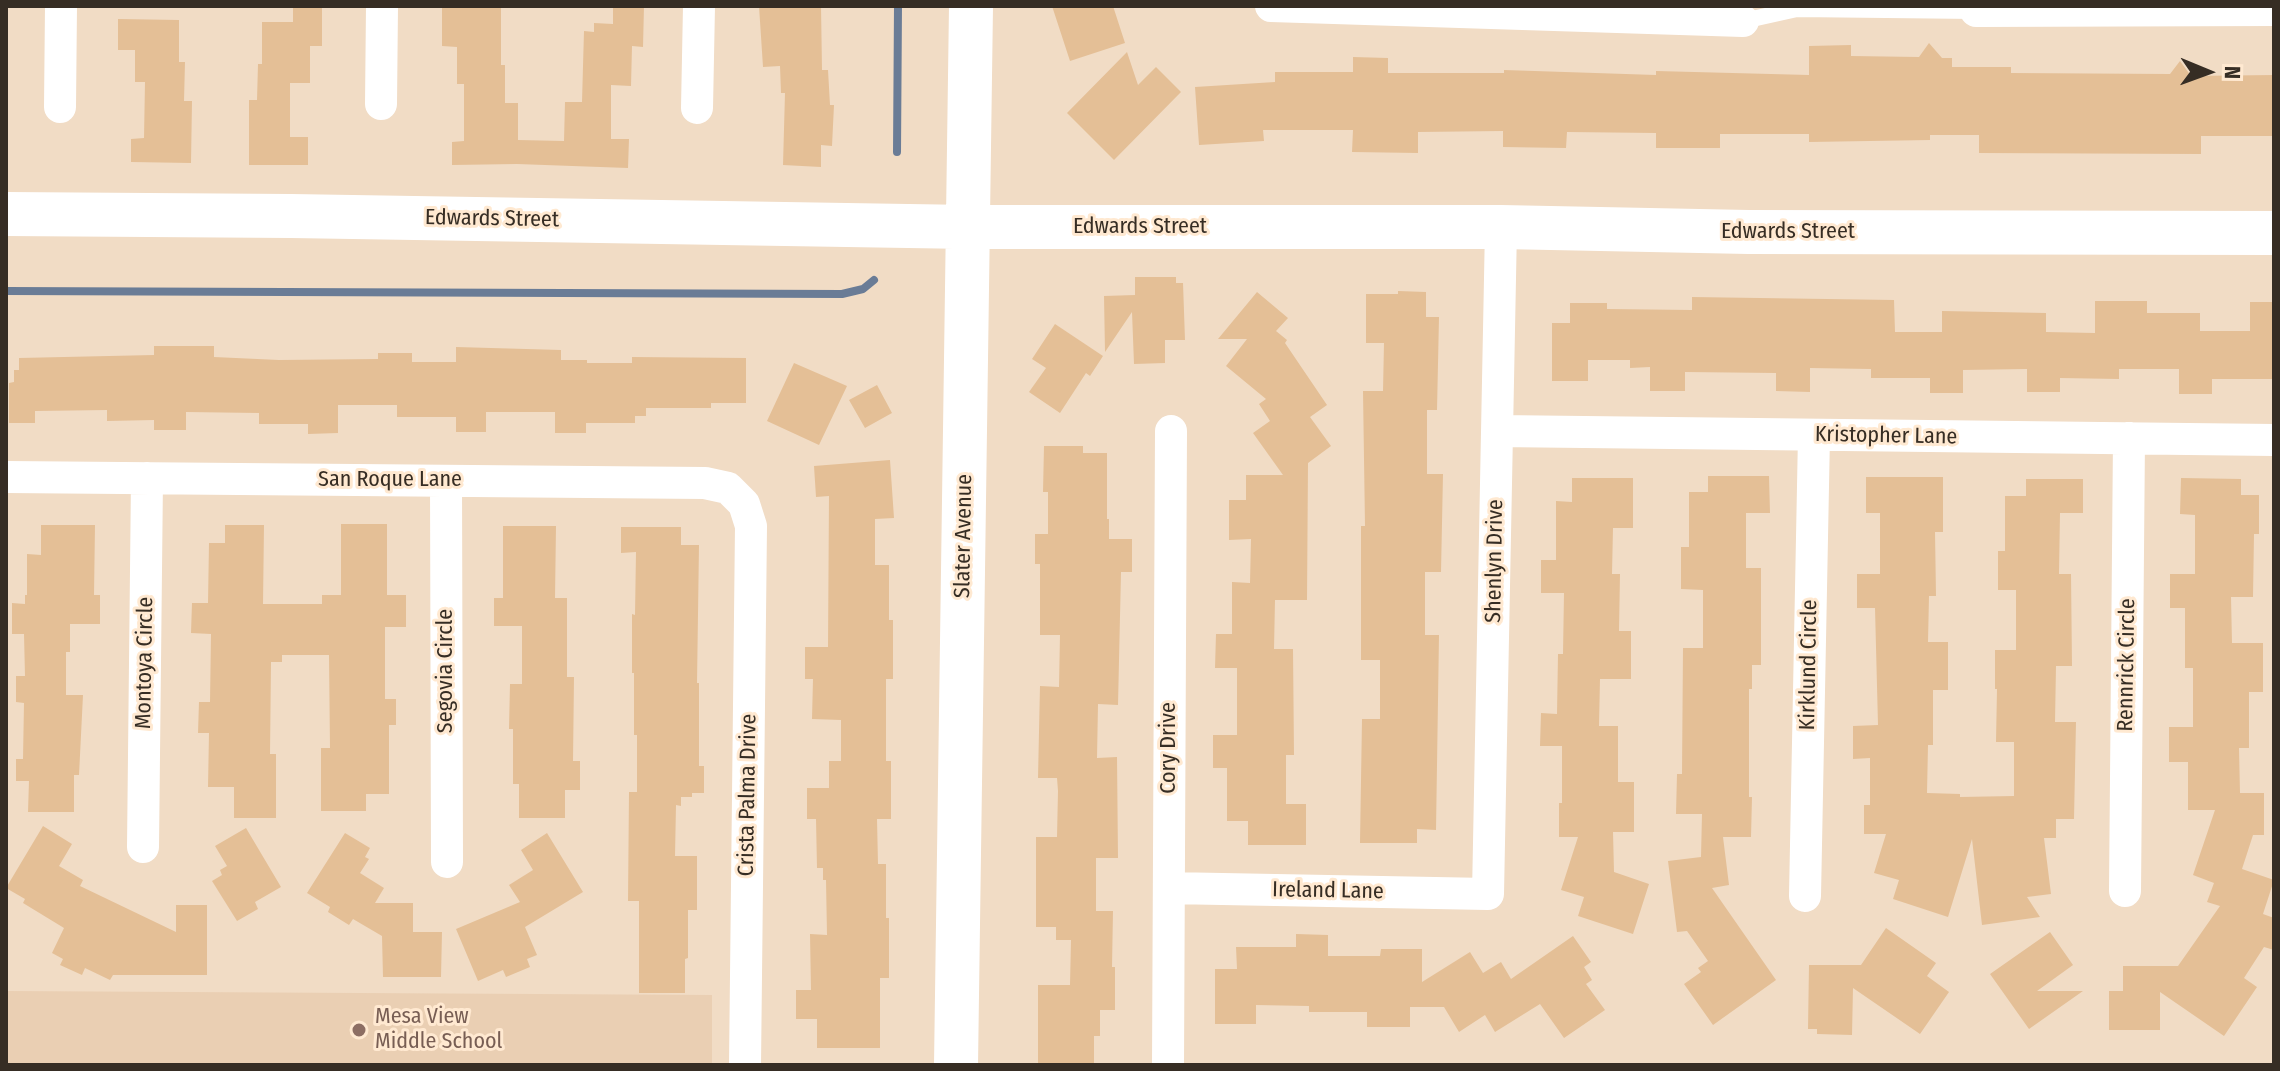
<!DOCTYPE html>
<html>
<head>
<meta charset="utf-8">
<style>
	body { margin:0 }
	#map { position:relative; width:2280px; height:1071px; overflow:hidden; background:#f1dcc5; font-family:"Fira Sans Condensed",sans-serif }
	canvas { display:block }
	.frame { position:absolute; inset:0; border:8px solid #362d24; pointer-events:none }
	.north { position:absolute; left:2168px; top:32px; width:80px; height:80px; -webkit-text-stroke:6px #ffe9d1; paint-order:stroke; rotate:91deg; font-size:22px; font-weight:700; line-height:32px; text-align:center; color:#362d24 }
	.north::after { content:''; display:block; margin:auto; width:28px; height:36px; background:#362d24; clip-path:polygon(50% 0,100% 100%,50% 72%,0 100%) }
</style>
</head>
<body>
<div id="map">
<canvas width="2280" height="1071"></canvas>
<div class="frame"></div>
<div class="north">N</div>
</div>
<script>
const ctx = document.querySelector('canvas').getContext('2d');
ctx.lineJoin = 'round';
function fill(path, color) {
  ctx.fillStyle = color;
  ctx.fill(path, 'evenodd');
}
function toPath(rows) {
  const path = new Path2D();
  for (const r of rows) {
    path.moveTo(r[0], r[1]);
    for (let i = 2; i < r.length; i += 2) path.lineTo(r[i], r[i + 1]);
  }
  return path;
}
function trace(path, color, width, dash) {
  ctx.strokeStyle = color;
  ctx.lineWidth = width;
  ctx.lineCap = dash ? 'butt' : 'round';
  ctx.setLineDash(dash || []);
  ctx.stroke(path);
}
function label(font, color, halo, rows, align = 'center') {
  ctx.font = font + ' "Fira Sans Condensed",sans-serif';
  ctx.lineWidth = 6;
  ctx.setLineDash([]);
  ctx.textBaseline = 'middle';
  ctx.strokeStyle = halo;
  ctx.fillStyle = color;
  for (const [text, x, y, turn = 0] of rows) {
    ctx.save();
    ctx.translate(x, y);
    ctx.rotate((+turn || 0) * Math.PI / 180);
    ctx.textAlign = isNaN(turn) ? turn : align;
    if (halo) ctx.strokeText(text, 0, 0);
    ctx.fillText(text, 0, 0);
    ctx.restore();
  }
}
const built = toPath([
	[6,991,712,995,712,1065,6,1065]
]);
const stream = toPath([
	[897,152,898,6],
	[6,291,842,294,863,289,874,280]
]);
const building = toPath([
	[293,6,322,6,322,46,310,46,310,83,290,83,290,137,308,137,308,165,249,165,249,100,257,100,258,64,262,64,262,22,293,22],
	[442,6,501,6,501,65,505,65,505,103,518,103,518,140,564,141,565,102,582,102,584,31,594,32,594,23,613,24,613,6,644,6,643,47,632,46,631,86,611,85,611,139,629,139,628,168,517,164,452,165,452,142,464,141,464,84,457,84,457,47,442,46],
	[759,6,821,6,822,70,828,70,830,105,834,105,832,146,821,145,821,167,783,165,785,93,781,93,780,66,763,67],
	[1052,6,1113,6,1125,43,1070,61],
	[118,19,179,20,179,62,185,62,184,101,192,101,191,163,131,162,131,139,144,138,145,82,135,82,135,50,118,50],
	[1929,43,1942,58,1952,58,1952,67,2011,67,2011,73,2170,74,2180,61,2191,76,2274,75,2274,136,2201,136,2201,154,1979,153,1979,135,1930,135,1930,140,1809,142,1809,134,1720,134,1720,148,1656,148,1656,133,1567,132,1566,148,1503,147,1503,131,1418,132,1418,153,1352,152,1353,130,1263,130,1264,141,1199,145,1195,87,1275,82,1275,72,1353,72,1353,57,1388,58,1388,73,1504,73,1504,70,1656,75,1656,71,1809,75,1809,46,1851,45,1851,56,1919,57],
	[1127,52,1138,85,1156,67,1181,92,1114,160,1067,113],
	[1135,277,1176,277,1176,283,1183,283,1185,340,1165,340,1165,363,1134,364,1132,312,1105,352,1104,296,1135,295],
	[1398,291,1426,292,1426,317,1439,317,1437,410,1427,410,1427,474,1443,474,1441,572,1425,572,1425,635,1439,635,1436,830,1417,829,1417,843,1360,843,1362,719,1380,719,1380,660,1361,660,1361,526,1365,526,1363,391,1383,391,1384,343,1366,343,1366,294,1398,294],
	[1257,292,1288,318,1276,331,1287,340,1285,343,1327,405,1310,417,1331,446,1308,463,1307,600,1275,600,1274,649,1293,649,1294,755,1286,755,1286,804,1306,804,1306,845,1248,845,1248,821,1227,821,1227,768,1213,768,1213,735,1237,735,1237,668,1215,668,1216,634,1232,634,1232,582,1250,583,1251,539,1229,540,1229,500,1246,500,1246,475,1283,475,1253,433,1270,421,1259,404,1266,399,1226,366,1247,339,1218,339],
	[1692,297,1894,300,1895,332,1942,332,1942,311,2046,313,2046,332,2095,333,2095,301,2147,301,2147,313,2200,313,2200,331,2250,331,2250,302,2274,302,2273,379,2212,379,2212,394,2179,394,2179,369,2119,369,2119,379,2060,378,2060,392,2027,392,2027,369,1963,370,1963,393,1930,393,1930,378,1871,378,1871,369,1810,368,1810,392,1776,391,1776,373,1685,372,1685,391,1650,391,1650,367,1630,368,1630,360,1588,360,1588,381,1552,381,1552,323,1570,323,1570,303,1607,303,1607,309,1692,310],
	[1055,324,1103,356,1090,376,1086,373,1060,413,1029,392,1046,368,1032,359],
	[154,346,214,346,214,357,279,360,378,359,378,353,412,353,412,362,456,362,456,347,561,350,561,360,587,360,587,363,632,363,632,357,746,358,746,403,711,403,711,408,646,408,646,416,635,416,635,423,586,423,586,433,555,433,555,412,486,412,486,432,456,432,456,417,397,417,397,405,338,405,338,433,308,434,308,424,259,424,259,413,186,412,186,430,154,430,154,420,107,421,107,410,35,411,35,423,9,423,9,383,14,382,14,370,19,370,19,358,154,355],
	[794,363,847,386,819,445,767,421],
	[877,385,892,413,865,428,849,400],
	[1044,446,1083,446,1083,453,1107,453,1107,519,1109,519,1109,539,1132,539,1132,572,1121,572,1118,705,1098,704,1097,758,1117,757,1118,858,1096,858,1096,911,1113,911,1112,967,1115,967,1115,1010,1100,1010,1100,1036,1094,1036,1094,1065,1038,1065,1038,985,1070,985,1071,940,1056,940,1056,927,1036,927,1036,837,1057,837,1058,791,1057,778,1038,778,1040,686,1059,687,1060,635,1040,635,1040,564,1035,564,1035,534,1048,534,1048,492,1043,492],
	[890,460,894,518,875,519,875,565,889,565,889,620,893,620,893,679,886,679,886,761,891,761,891,819,877,819,878,864,886,864,886,918,889,918,889,978,880,978,880,1048,817,1048,817,1019,796,1019,796,990,811,990,810,934,827,935,826,880,823,880,823,868,817,868,816,819,807,819,807,788,829,788,829,761,841,761,841,720,812,719,813,679,805,679,805,647,828,647,829,496,816,497,814,466],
	[1708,476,1769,476,1770,513,1746,513,1746,568,1761,568,1761,665,1752,665,1752,689,1749,689,1749,797,1752,797,1751,837,1723,837,1729,885,1712,888,1776,980,1713,1025,1684,984,1701,972,1698,968,1708,961,1687,931,1677,932,1668,861,1701,857,1702,814,1676,814,1677,774,1682,774,1683,648,1703,648,1703,590,1681,589,1681,547,1689,547,1689,492,1708,492],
	[1866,477,1943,477,1943,532,1935,532,1936,596,1929,596,1928,642,1948,642,1948,690,1933,690,1933,745,1928,745,1927,793,1960,794,1960,797,2014,796,2014,742,1996,742,1997,689,1995,689,1995,650,2016,650,2016,590,1998,590,1998,551,2005,551,2005,496,2026,496,2026,479,2083,479,2083,513,2060,513,2059,574,2071,574,2072,666,2056,666,2055,722,2076,722,2074,819,2056,819,2056,838,2044,838,2051,894,2027,897,2040,917,1982,925,1972,839,1948,917,1893,899,1899,880,1874,873,1886,834,1864,834,1864,805,1870,805,1870,758,1853,759,1853,726,1878,725,1875,608,1857,608,1857,574,1880,574,1880,513,1866,513],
	[1572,478,1633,478,1633,528,1613,528,1612,574,1620,574,1619,631,1631,631,1631,679,1600,679,1599,726,1618,726,1618,782,1634,782,1634,832,1613,832,1614,872,1649,884,1633,934,1578,916,1584,897,1561,890,1578,837,1559,837,1559,803,1562,803,1562,746,1540,746,1541,713,1557,714,1558,654,1563,654,1564,593,1541,593,1541,560,1556,560,1556,501,1572,502],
	[2181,478,2241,479,2241,495,2259,495,2259,534,2254,534,2253,597,2231,597,2232,643,2263,643,2263,692,2249,692,2249,748,2239,748,2240,793,2264,793,2264,835,2253,835,2242,869,2274,880,2263,914,2274,918,2274,950,2264,947,2244,978,2257,987,2224,1036,2160,992,2160,1030,2109,1030,2109,991,2123,991,2123,966,2178,966,2220,906,2207,902,2214,883,2193,875,2215,810,2188,810,2188,762,2169,762,2169,727,2193,727,2193,668,2185,668,2185,608,2170,608,2170,574,2195,574,2195,515,2180,514],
	[341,524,387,524,387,595,406,595,406,627,385,627,385,699,396,699,396,725,389,725,389,794,366,794,366,811,321,811,321,748,330,748,329,655,282,655,282,662,271,662,270,754,276,754,276,818,234,818,234,787,208,787,209,733,198,733,199,702,210,702,211,634,191,633,192,603,208,603,209,543,225,543,225,525,264,525,263,604,322,604,322,595,341,595],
	[41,525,95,525,94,595,100,595,100,624,70,624,70,652,66,652,66,695,83,695,79,775,74,775,74,812,28,812,29,781,16,781,16,759,23,759,24,703,16,702,16,676,25,676,24,634,12,634,12,603,25,604,25,595,27,595,27,554,41,555],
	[503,526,556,526,555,598,567,598,567,677,574,677,573,761,580,761,580,790,565,790,565,818,519,818,519,784,513,784,513,729,509,729,510,684,522,684,522,626,494,626,494,598,503,598],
	[621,527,681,527,681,545,699,545,697,683,699,683,699,766,704,766,704,793,692,793,692,797,681,797,681,806,676,805,675,856,697,856,697,910,688,910,688,958,685,959,685,993,639,993,639,901,628,901,629,792,637,792,637,735,634,735,634,673,632,673,632,614,635,615,636,552,621,553],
	[43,826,72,844,59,866,83,880,80,886,176,932,176,905,207,905,207,975,113,975,110,980,85,968,82,975,60,965,63,959,52,953,64,928,23,903,25,899,6,888],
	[246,828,281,887,255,902,258,909,237,921,212,881,222,875,220,870,227,866,215,846],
	[345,833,370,848,365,857,369,859,360,873,384,888,375,903,413,903,413,932,442,932,441,977,383,977,382,936,353,919,349,925,328,912,330,907,307,893],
	[547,833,583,892,525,927,537,955,527,959,530,967,506,977,503,970,478,981,456,929,520,902,509,885,533,870,521,850],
	[1886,928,1936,963,1927,976,1949,992,1920,1034,1853,988,1852,1035,1817,1034,1817,1029,1808,1029,1809,965,1861,965],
	[2050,932,2073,965,2037,991,2083,991,2029,1029,1990,974],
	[1296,934,1328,935,1328,956,1380,956,1381,949,1422,949,1422,982,1470,952,1483,973,1501,962,1511,979,1573,936,1591,962,1584,967,1592,980,1586,984,1605,1010,1564,1038,1540,1004,1495,1032,1485,1015,1459,1032,1444,1007,1410,1007,1410,1027,1367,1027,1367,1012,1309,1012,1309,1006,1256,1005,1256,1024,1215,1024,1215,969,1237,969,1236,947,1296,947]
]);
const lane = toPath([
	[1743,21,1797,9,1976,11]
]);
const street = toPath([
	[1271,6,1743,21],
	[1976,6,1976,11,2274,10],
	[381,104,382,6],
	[60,107,61,6],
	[697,108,699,6],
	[1498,431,2274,440],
	[6,477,705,483,728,488,744,504,751,526,745,1065],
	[446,481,447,862],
	[143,847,147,478],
	[1169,888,1488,894,1501,227],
	[2125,891,2129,438],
	[1805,896,1814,435],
	[1168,1065,1171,431]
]);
const secondary = toPath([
	[6,214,291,216,970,227,1501,227,1749,232,2274,233],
	[956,1065,971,6]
]);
const markers = [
	[359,1030,8,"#8d6e63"]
];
const streetNames = [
	["Edwards Street",492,219,1],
	["Edwards Street",1140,227],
	["Edwards Street",1788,232],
	["Kristopher Lane",1886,436,1],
	["San Roque Lane",390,480],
	["Slater Avenue",964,536,-89],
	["Shenlyn Drive",1495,561,-89],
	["Montoya Circle",145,663,-89],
	["Kirklund Circle",1809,665,-89],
	["Rennrick Circle",2127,665,-89],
	["Segovia Circle",446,671,-90],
	["Cory Drive",1169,748,-90],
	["Crista Palma Drive",748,795,-89],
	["Ireland Lane",1328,891,1]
];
const educationNames = [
	["Mesa View",375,1017],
	["Middle School",375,1042]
];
fill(built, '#eacfb3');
trace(stream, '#6a7c96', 8);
fill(building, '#e4bf96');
trace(lane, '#fff', 16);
trace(street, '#fff', 32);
trace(secondary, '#fff', 44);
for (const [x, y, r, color] of markers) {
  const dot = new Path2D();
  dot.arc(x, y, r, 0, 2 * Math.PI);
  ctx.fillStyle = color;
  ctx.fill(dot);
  trace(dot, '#ffe9d1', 3);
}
label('22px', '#362d24', '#ffe9d1', streetNames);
label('22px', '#785e54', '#ffe9d1', educationNames, 'left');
</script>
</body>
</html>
